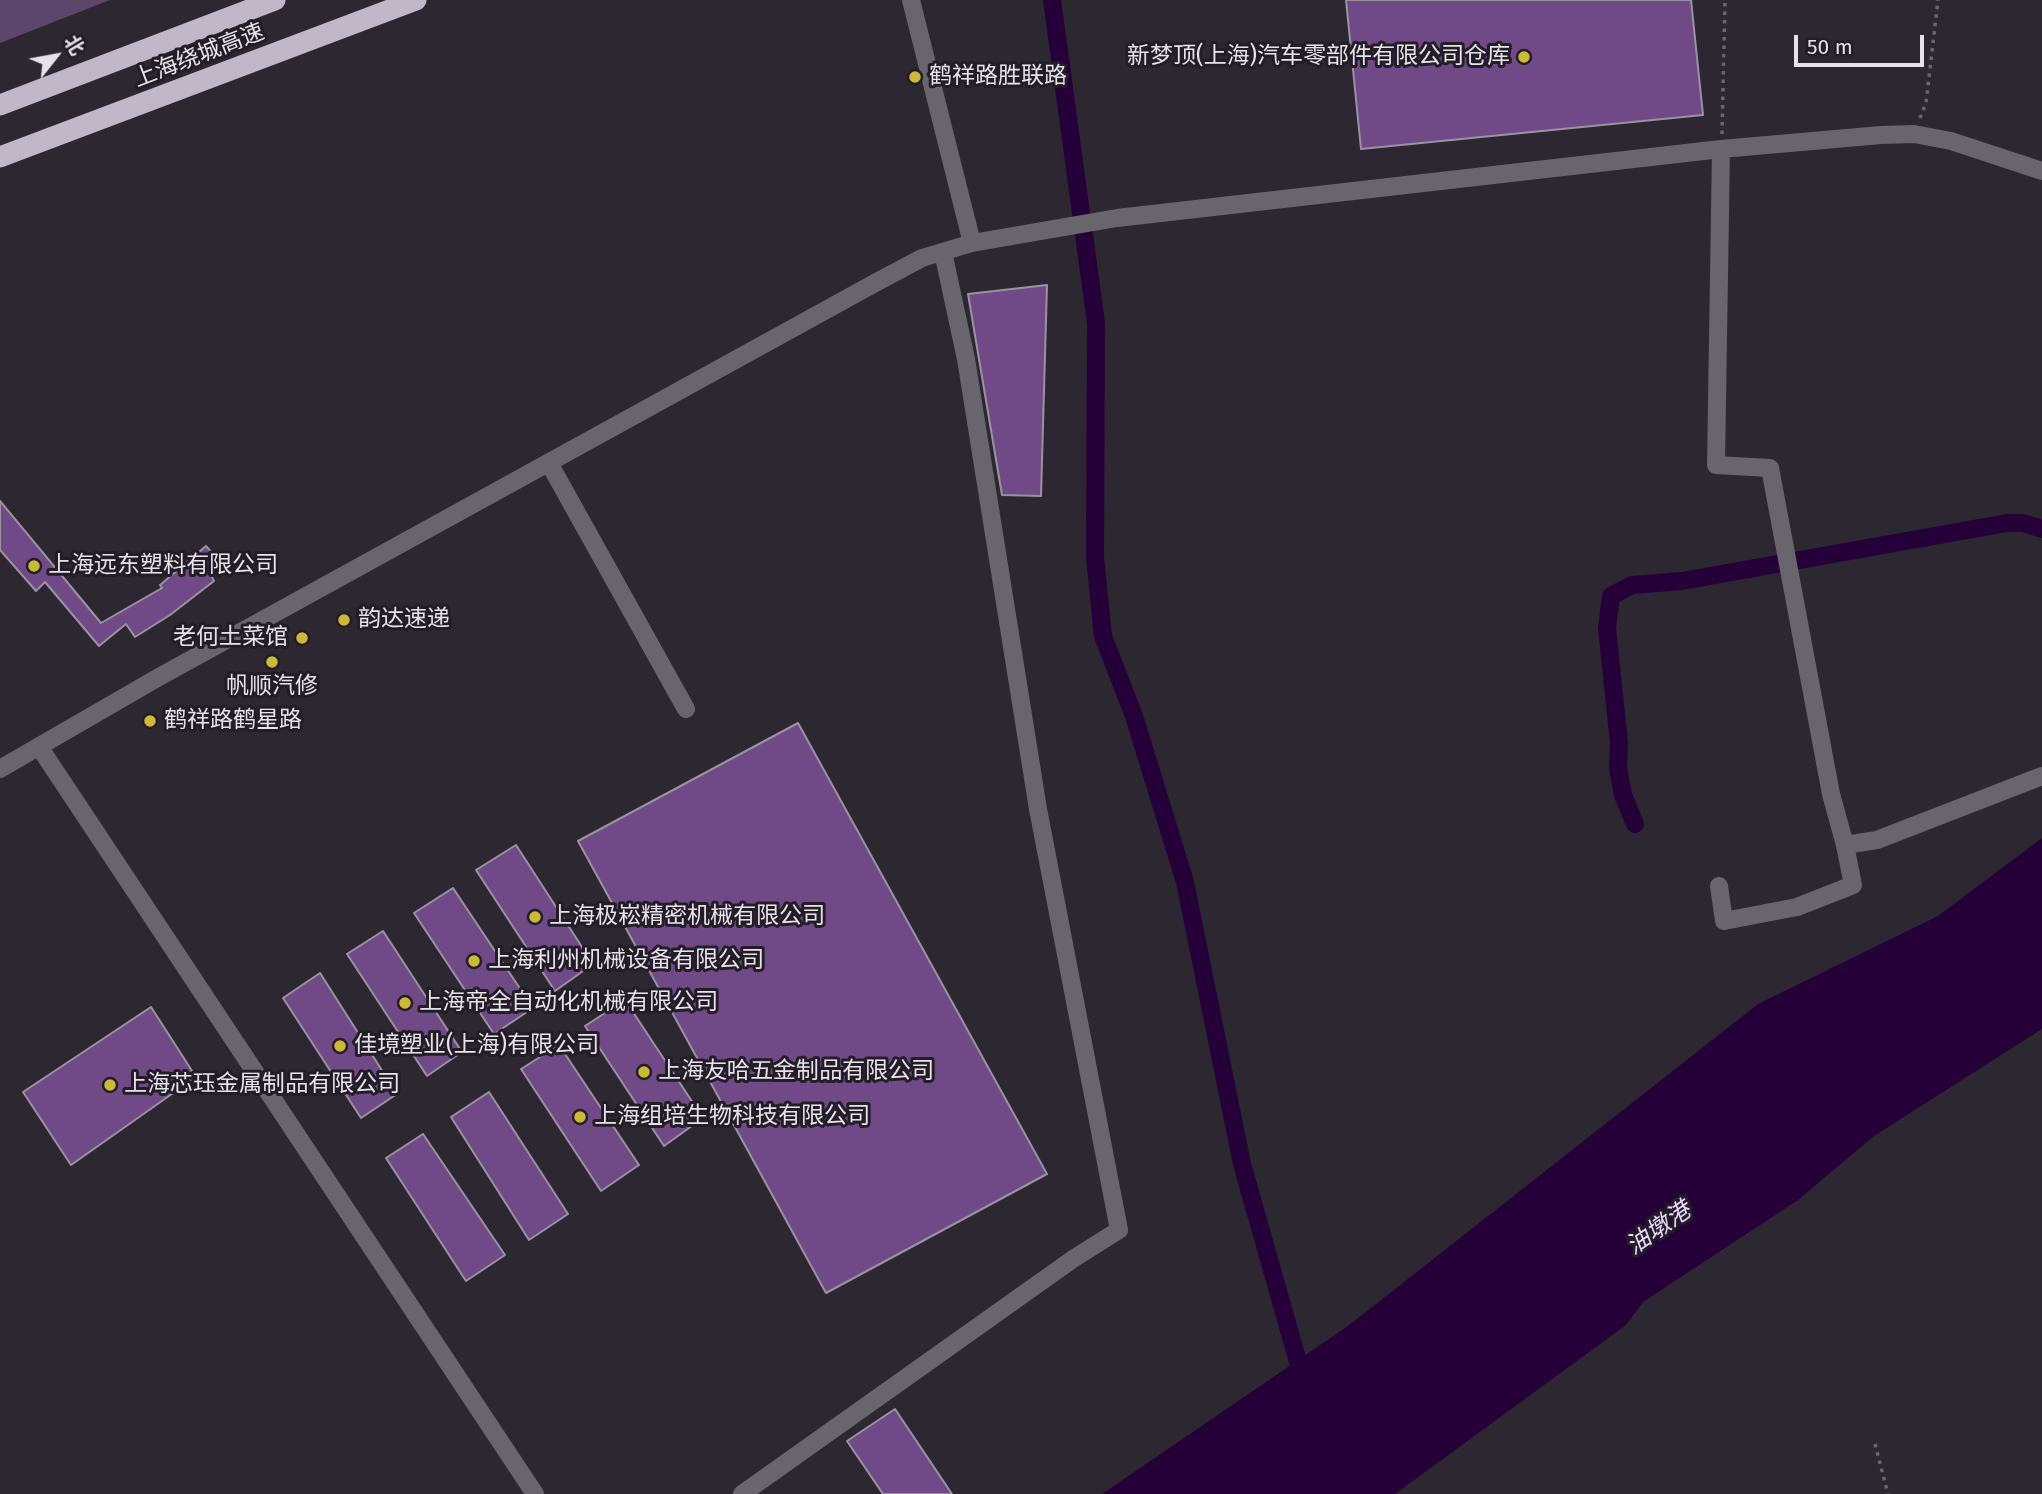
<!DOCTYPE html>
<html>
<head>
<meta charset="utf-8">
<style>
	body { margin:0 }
	#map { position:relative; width:2042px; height:1494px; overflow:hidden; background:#2d2732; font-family:"Fira Sans","Noto Sans SC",sans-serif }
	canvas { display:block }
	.north { position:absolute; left:21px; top:21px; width:70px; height:70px; -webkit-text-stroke:5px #231d28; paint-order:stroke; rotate:59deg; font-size:19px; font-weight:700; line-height:28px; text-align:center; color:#e7e2ea }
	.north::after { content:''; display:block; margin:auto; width:24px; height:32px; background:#e7e2ea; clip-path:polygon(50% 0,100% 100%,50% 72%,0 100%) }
	.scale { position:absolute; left:1794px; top:35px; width:130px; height:32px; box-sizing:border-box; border:4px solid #e7e2ea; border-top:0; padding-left:9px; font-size:21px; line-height:24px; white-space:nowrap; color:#e7e2ea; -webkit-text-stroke:5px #231d28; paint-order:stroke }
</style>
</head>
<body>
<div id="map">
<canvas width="2042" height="1494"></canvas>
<div class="north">北</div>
<div class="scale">50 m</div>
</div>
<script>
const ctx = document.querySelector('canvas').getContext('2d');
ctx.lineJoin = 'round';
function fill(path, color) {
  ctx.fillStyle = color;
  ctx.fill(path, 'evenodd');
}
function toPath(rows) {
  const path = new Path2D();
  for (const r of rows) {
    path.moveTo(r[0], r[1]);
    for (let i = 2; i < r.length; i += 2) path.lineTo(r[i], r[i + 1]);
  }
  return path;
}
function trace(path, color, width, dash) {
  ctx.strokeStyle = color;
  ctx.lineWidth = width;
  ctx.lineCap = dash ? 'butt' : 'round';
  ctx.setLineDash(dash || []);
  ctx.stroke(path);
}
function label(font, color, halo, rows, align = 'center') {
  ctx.font = font + ' "Fira Sans","Noto Sans SC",sans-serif';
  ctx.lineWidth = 6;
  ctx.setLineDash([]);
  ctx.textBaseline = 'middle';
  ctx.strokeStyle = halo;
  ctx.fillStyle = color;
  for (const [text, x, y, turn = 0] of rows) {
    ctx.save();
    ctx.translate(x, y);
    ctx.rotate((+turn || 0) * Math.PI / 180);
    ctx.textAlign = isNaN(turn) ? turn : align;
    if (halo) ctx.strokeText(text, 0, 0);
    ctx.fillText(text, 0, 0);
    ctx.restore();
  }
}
const green = toPath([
	[0,0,110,0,0,43]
]);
const water = toPath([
	[2042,838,2042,1029,1874,1136,1798,1200,1643,1302,1626,1325,1395,1494,1102,1494,1348,1326,1758,1004,1938,916]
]);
const canal = toPath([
	[1052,0,1096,323,1095,557,1103,636,1134,716,1185,882,1242,1164,1304,1383],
	[1635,824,1623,795,1618,769,1619,743,1607,628,1611,596,1632,585,1682,581,2007,523,2023,523,2042,529]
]);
const building = toPath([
	[1346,0,1691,0,1703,115,1361,149,1346,0],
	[1047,285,1041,496,1002,495,968,294,1047,285],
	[0,501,101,623,162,588,160,585,206,546,223,565,211,575,214,581,170,615,135,637,126,624,99,646,45,582,36,591,0,550,0,501],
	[798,723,1047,1174,826,1293,578,841,798,723],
	[516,845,593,964,555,991,476,870,516,845],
	[453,888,533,1008,494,1034,414,913,453,888],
	[383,931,462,1052,427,1076,347,954,383,931],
	[320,973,397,1094,361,1118,283,998,320,973],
	[625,1000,703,1118,664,1146,585,1026,625,1000],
	[151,1007,196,1077,71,1165,23,1092,151,1007],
	[559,1045,639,1165,601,1191,521,1069,559,1045],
	[489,1092,568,1214,529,1240,451,1117,489,1092],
	[423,1134,505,1255,466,1281,386,1158,423,1134],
	[895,1409,952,1494,883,1494,847,1441,895,1409]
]);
const path = toPath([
	[1920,118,1926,103,1938,0],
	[1722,134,1725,0],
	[1875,1444,1888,1494]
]);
const minor = toPath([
	[911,0,972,243],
	[1721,149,1716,465,1770,468,1831,794,1845,845,1877,840,2042,776],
	[549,463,686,709],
	[40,748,535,1494],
	[0,769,159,677,875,283,922,258,972,243,1117,218,1721,149,1881,135,1914,134,1951,141,2042,171],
	[1719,886,1724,921,1797,907,1853,885,1845,845],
	[742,1494,1073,1259,1119,1230,1038,809,966,359,943,252]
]);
const motorway = toPath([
	[0,105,275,0],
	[0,157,416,0]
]);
const markers = [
	[1524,57,7,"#cdb938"],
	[915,77,7,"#cdb938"],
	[34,566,7,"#cdb938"],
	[344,620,7,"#cdb938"],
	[302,638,7,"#cdb938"],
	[272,662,7,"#cdb938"],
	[150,721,7,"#cdb938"],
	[535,917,7,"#cdb938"],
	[474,961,7,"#cdb938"],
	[405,1003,7,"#cdb938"],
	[340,1046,7,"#cdb938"],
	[644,1072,7,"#cdb938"],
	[110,1085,7,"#cdb938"],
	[580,1117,7,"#cdb938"]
];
const streetNames = [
	["上海绕城高速",199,56,-21]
];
const poiNames = [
	["新梦顶(上海)汽车零部件有限公司仓库",1510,57,"right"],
	["鹤祥路胜联路",929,77],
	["上海远东塑料有限公司",48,566],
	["韵达速递",358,620],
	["老何土菜馆",288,638,"right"],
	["帆顺汽修",272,687,"center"],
	["鹤祥路鹤星路",164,721],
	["上海极崧精密机械有限公司",549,917],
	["上海利州机械设备有限公司",488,961],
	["上海帝全自动化机械有限公司",419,1003],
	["佳境塑业(上海)有限公司",354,1046],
	["上海友哈五金制品有限公司",658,1072],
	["上海芯珏金属制品有限公司",124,1085],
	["上海组培生物科技有限公司",594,1117]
];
const waterNames = [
	["油墩港",1659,1229,-35]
];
fill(green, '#5c476c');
fill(water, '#250039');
trace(canal, '#250039', 18);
fill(building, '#6f4a87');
trace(building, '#9a92a1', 2);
trace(path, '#6b656f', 3.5, [3.5, 5]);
trace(minor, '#69656c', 18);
trace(motorway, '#c1b8c7', 21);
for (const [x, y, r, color] of markers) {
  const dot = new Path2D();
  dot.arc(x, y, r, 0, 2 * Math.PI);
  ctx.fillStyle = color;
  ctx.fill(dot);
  trace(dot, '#231d28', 2.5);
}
label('23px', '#e7e2ea', '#231d28', streetNames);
label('23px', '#e7e2ea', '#231d28', poiNames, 'left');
label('italic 24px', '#ebd7fb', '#231d28', waterNames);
</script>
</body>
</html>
